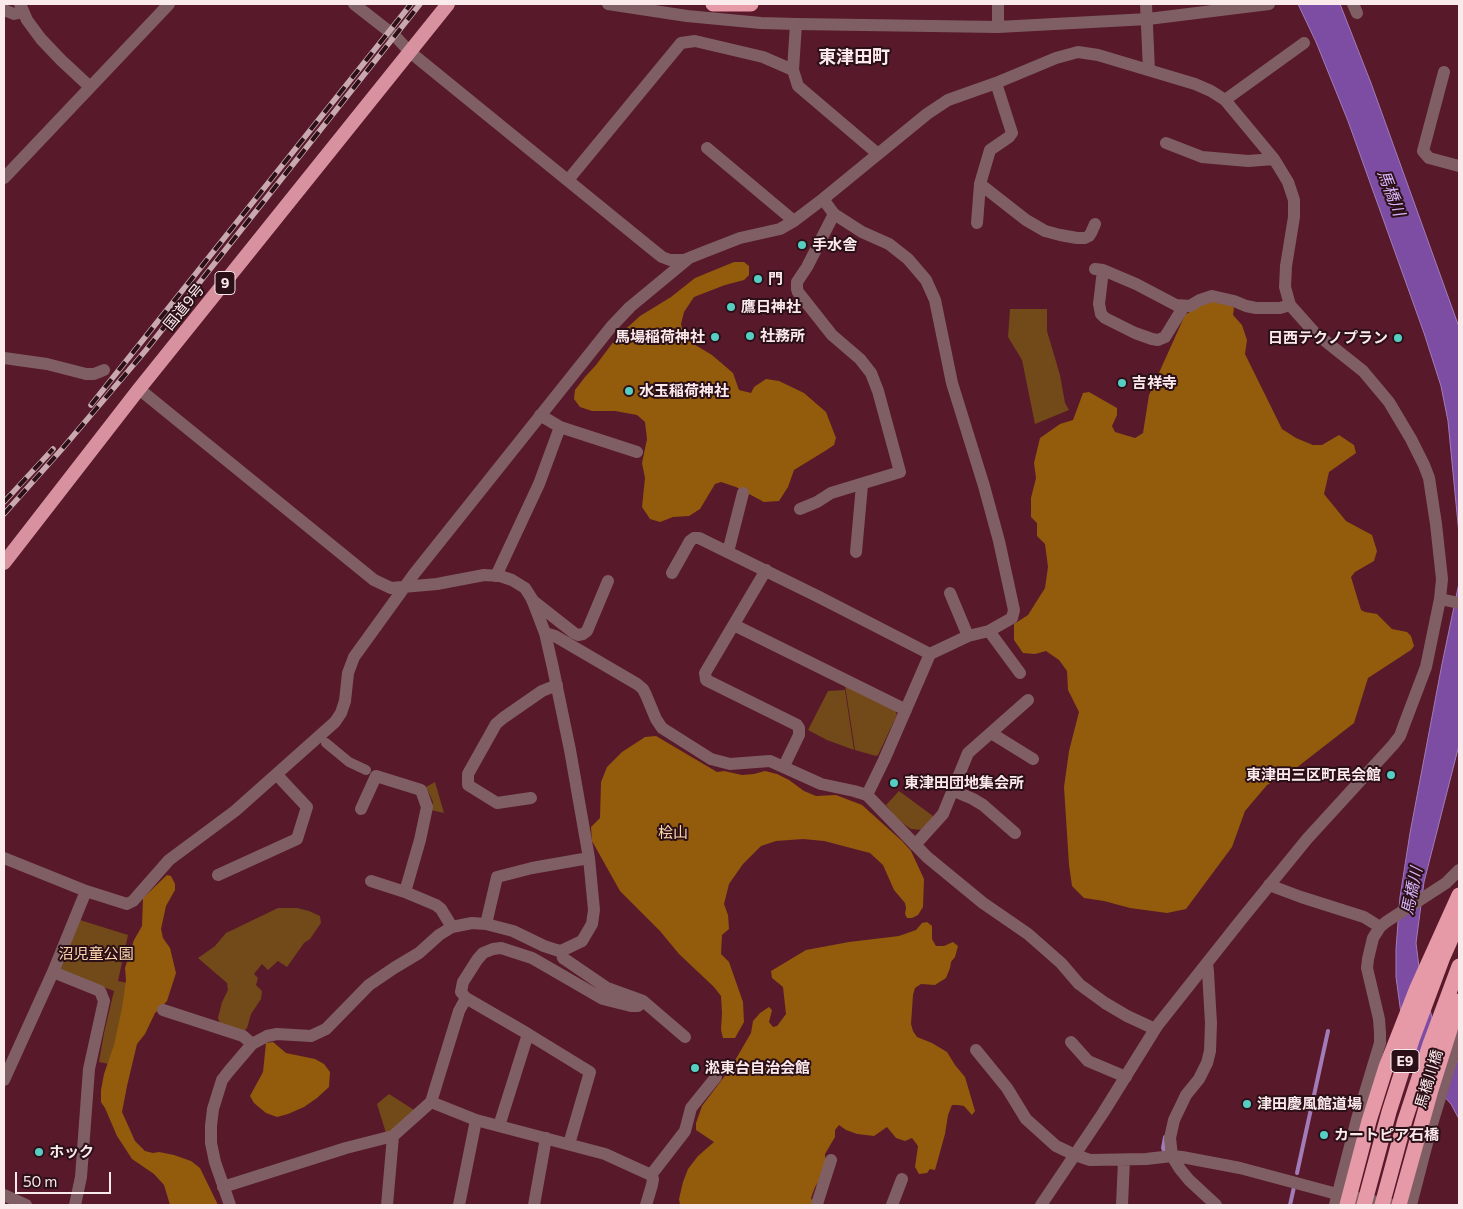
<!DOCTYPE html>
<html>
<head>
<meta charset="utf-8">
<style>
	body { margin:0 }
	#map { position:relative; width:1463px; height:1209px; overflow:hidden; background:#58192a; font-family:Commissioner,sans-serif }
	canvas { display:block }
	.frame { position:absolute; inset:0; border:5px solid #fbeaec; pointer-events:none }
	.scale { position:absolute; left:15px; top:1172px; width:96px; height:22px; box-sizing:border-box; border:2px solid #fbeaec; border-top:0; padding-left:6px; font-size:15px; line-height:18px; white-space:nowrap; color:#fbeaec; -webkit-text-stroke:4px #2c1017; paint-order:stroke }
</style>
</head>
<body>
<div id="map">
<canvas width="1463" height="1209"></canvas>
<div class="frame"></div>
<div class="scale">50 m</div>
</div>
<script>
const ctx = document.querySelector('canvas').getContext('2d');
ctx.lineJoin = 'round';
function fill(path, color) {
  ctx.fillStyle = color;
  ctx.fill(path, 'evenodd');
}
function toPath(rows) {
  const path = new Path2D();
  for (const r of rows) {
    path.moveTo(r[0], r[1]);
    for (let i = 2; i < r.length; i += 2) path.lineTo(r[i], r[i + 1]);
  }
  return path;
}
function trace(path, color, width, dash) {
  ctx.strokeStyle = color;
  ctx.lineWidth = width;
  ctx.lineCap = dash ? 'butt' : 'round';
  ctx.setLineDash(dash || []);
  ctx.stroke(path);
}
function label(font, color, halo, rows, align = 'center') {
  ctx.font = font + ' Commissioner,"Noto Sans JP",sans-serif';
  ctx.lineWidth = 4;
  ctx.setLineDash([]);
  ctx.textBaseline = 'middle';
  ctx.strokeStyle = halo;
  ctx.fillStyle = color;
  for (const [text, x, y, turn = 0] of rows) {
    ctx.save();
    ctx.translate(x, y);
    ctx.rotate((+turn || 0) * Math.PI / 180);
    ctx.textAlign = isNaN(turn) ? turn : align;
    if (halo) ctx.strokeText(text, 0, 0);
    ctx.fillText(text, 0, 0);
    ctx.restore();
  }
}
const green = toPath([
	[1010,309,1047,309,1047,331,1060,375,1065,403,1069,410,1035,424,1022,360,1008,337],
	[845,685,894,708,897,715,878,755,876,756,855,750],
	[845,690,854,750,827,740,808,730,828,691],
	[435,782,444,813,431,810,433,802,426,787],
	[899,791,933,816,923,830,911,829,898,820,886,805],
	[278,908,297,908,309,911,320,916,321,923,310,939,304,943,287,967,278,961,268,970,262,964,254,974,258,978,256,985,262,991,261,999,251,1014,247,1028,243,1033,220,1023,218,1018,222,1002,228,990,227,983,198,958,215,946,226,933],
	[80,920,128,935,118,981,132,984,119,1066,99,1062,104,1033,114,991,59,970],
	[389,1094,414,1110,395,1129,386,1133,377,1104]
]);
const forest = toPath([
	[734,262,744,262,749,266,749,275,744,280,725,285,694,297,684,312,681,324,684,336,692,343,712,355,733,373,739,390,751,393,754,387,766,379,779,381,804,393,826,412,836,438,834,445,825,451,794,470,788,487,779,501,764,502,736,487,721,482,715,484,700,509,689,516,673,517,660,522,650,519,642,507,645,478,642,463,647,439,645,422,637,415,615,411,592,411,580,407,574,399,575,390,585,377,596,365,617,337,640,316,671,297,695,278],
	[1206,301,1227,302,1234,308,1233,315,1242,325,1247,340,1245,354,1282,429,1296,438,1313,445,1322,445,1339,435,1354,445,1356,453,1329,472,1324,494,1346,521,1372,535,1377,551,1374,561,1355,572,1351,577,1361,610,1365,612,1377,614,1392,629,1407,632,1411,636,1414,646,1411,650,1368,678,1354,723,1291,772,1267,785,1245,811,1232,847,1186,909,1167,913,1130,908,1104,901,1084,898,1072,886,1069,865,1064,787,1069,751,1079,712,1068,690,1067,671,1059,660,1046,651,1035,654,1023,653,1014,640,1014,624,1028,615,1045,588,1048,567,1045,544,1037,536,1037,523,1031,517,1031,498,1036,478,1034,463,1040,438,1060,424,1073,420,1083,393,1089,392,1117,408,1117,415,1112,426,1115,432,1135,438,1143,433,1149,395,1185,315],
	[656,736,717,772,724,771,742,775,754,774,765,771,777,774,789,780,804,791,816,796,836,795,862,805,902,841,911,851,924,879,923,907,918,915,912,918,907,918,905,914,906,908,905,903,894,890,883,865,870,853,824,841,803,839,776,841,761,846,743,864,729,884,724,904,728,915,729,929,722,935,721,954,729,962,743,1002,744,1022,735,1038,723,1038,721,1030,722,1013,721,996,714,987,679,954,660,931,620,891,592,841,591,827,600,818,601,782,607,767,622,752,645,737],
	[167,875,171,876,175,884,175,890,166,906,161,929,163,938,170,948,176,973,167,1001,155,1013,145,1034,137,1044,127,1086,122,1112,135,1141,145,1151,153,1153,159,1152,174,1155,191,1161,200,1168,218,1205,170,1205,164,1185,154,1174,132,1159,117,1136,105,1108,101,1102,101,1090,104,1074,114,1045,122,1008,126,980,125,968,134,940,142,926,143,898],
	[927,922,932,926,932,939,936,946,944,946,953,942,958,946,955,957,951,962,950,968,946,978,935,985,921,984,915,988,913,995,911,1024,913,1031,917,1037,932,1043,947,1052,955,1065,965,1077,975,1111,972,1115,964,1106,958,1105,952,1105,948,1115,945,1134,935,1170,930,1169,927,1173,919,1174,915,1167,918,1146,912,1138,905,1141,896,1138,887,1127,874,1136,857,1134,846,1130,839,1125,835,1130,835,1137,825,1154,826,1169,815,1187,811,1198,814,1205,680,1205,679,1199,683,1182,688,1169,698,1156,714,1142,696,1130,696,1123,702,1106,730,1069,751,1033,753,1021,760,1013,769,1007,772,1010,769,1022,773,1027,777,1026,786,1014,783,987,772,978,771,971,806,950,849,942,899,936,916,930,922,923],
	[273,1042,286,1053,315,1059,324,1064,330,1072,329,1087,317,1098,304,1107,288,1114,277,1117,266,1113,254,1103,250,1096,263,1072,266,1043]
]);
const water = toPath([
	[1298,4,1340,4,1371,83,1459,327,1459,534,1448,421,1441,386,1424,333,1348,121,1316,42,1298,4],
	[1459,583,1459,745,1424,882,1416,943,1422,991,1429,1005,1435,1031,1459,1063,1459,1119,1451,1104,1415,1064,1405,1043,1396,977,1396,949,1400,897,1410,833,1442,664,1459,583]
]);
const stream = toPath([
	[1165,1137,1163,1148,1166,1155],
	[1297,1173,1328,1031],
	[1290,1205,1294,1187]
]);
const pedestrian = toPath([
	[326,743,349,762,366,770]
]);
const minor = toPath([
	[354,4,395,36,410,52,652,249,662,257,670,260,684,260,704,252,740,238,780,229,794,221,823,199,927,114,948,100,996,83,1056,58,1078,52,1098,55,1195,84,1211,91,1225,100,1274,159,1288,182,1294,200,1294,217,1286,266,1285,287,1290,305,1314,332,1363,371,1389,402,1411,439,1424,465,1429,478,1436,524,1442,579,1440,599,1426,667,1404,725,1400,736,1393,745,1307,839,1241,920,1157,1026,1103,1113,1041,1205],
	[1146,4,1149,70],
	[1353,4,1357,13],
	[4,10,14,14,23,12],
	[796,24,793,70,798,86,878,154],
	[1444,72,1423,151,1429,158,1459,166],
	[996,83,1012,133,1009,137,990,150,980,184,1026,220,1045,231,1060,235,1077,238,1085,238,1089,236,1091,233,1095,224],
	[1225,100,1304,43],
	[1166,143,1202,157,1248,161,1274,159],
	[707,148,794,221],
	[568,180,681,43,695,41,763,57,793,70],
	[977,223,980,184],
	[1095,269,1103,270,1136,284,1176,305,1190,306,1200,300,1212,296,1234,301,1246,306,1256,308,1280,308,1290,305],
	[1103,270,1099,304,1101,314,1105,318,1135,333,1152,339,1158,340,1165,337,1184,306],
	[4,358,47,364,86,374,94,374,104,370],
	[139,389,374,580,391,588,437,584,484,575,500,576,512,580,525,588,532,599,545,633,553,668,570,750,589,858,594,910,592,924,582,941,561,951,556,950,544,946,513,931,486,924,472,923,452,927,439,935,419,953,394,968,369,985,326,1029,311,1036,277,1034,267,1036,252,1044,229,1071,222,1080,213,1109,211,1126,211,1143,215,1162,230,1205],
	[540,415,560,427,637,452],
	[800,509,817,502,831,493,900,472,878,391,871,373,860,359,832,335,798,292,797,289,797,282,807,267,834,214],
	[728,552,743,493],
	[856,552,862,485],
	[766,570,705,673,706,680,797,725,799,728,799,735,784,766],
	[672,573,690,541,694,538,699,538,819,597,930,654],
	[496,576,539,484,560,427],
	[950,593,968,636],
	[1440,599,1459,603],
	[532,600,574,633,578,635,583,634,587,631,608,581],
	[734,625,906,710],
	[989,631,1020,673],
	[545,633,555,636,637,684,643,689,646,695,656,719,662,728,711,759,730,764,770,761,821,784,854,791,867,795,884,760,930,654,968,636,989,631,1012,618,1014,610,999,541,984,486,952,383,935,300,926,280,908,259,889,244,862,232,834,214,823,199],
	[991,733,1033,759],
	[952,790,973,799,983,805,1015,833],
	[867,795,927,857,983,903,1028,934,1061,963,1079,984,1105,1003,1127,1016,1155,1029],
	[531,798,497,803,468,785,468,774,496,724,503,718,542,691,557,685],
	[361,809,376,776,421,790,427,807,420,840,405,892],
	[915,845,943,814,968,753,1028,700],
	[4,858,86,891,127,904,133,901,169,860,235,811,335,722,341,713,345,701,348,673,354,657,414,574,611,327,630,307,688,259],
	[218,875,297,839,307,807,277,775],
	[371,881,405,892,436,905,441,909,452,927],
	[1269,885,1301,897,1364,917,1380,927],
	[486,924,497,877,532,868,589,858],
	[561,951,563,958,607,988,643,1001],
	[1207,964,1208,972,1211,1023,1210,1051,1207,1063,1199,1079,1186,1095,1174,1120,1170,1138,1172,1156,1180,1169,1189,1180,1216,1205],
	[53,972,100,991,104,1001,89,1069,81,1177,75,1205],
	[163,1010,243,1036,252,1044],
	[528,1034,466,998,461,992,463,982,477,960,483,953,493,949,501,948,532,958,539,962,603,999,631,1006,638,1006,643,1001,685,1037],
	[1071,1042,1088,1061,1126,1077],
	[976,1050,1007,1088,1026,1119,1056,1146,1075,1155,1090,1160,1146,1159,1172,1156,1182,1157,1240,1168,1337,1194,1391,1205],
	[4,1080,53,972,86,891],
	[431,1102,459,1011,466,998],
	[499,1126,528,1034,590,1072,569,1144],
	[651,1175,685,1131,691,1108,716,1077],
	[223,1187,346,1148,393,1136,431,1102,476,1120,605,1154,651,1175,653,1179,652,1185,646,1205],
	[4,1195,26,1205],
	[817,1204,831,1160],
	[387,1205,393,1136],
	[459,1205,476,1120],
	[534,1205,546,1138],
	[892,1205,902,1179],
	[1122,1205,1124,1160],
	[1335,1205,1357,1119,1380,1043,1380,1033,1379,1019,1367,968,1368,959,1373,938,1380,927,1386,922,1446,883,1459,870],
	[1411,1205,1432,1124,1459,1035]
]);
const tertiary = toPath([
	[20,4,27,20,41,39,61,60,90,87],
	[608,4,687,16,761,23,796,24,998,27,1148,19,1269,4],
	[998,4,998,27],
	[4,178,169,4]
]);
const trunk = toPath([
	[4,563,139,389,448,4]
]);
const motorway = toPath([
	[713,4,751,4],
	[1399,1205,1431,1090,1459,1001]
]);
const rail = toPath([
	[91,405,411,4],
	[4,502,53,449],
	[4,514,62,449,146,350,420,4]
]);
const motorwayBridge = toPath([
	[1347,1205,1369,1121,1386,1067,1417,988,1459,895],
	[1364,1205,1389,1112,1412,1040,1443,957,1459,921],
	[1382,1205,1405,1120,1430,1044,1459,966]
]);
const markers = [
	[802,245,5,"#56cec3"],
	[758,279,5,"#56cec3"],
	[731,307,5,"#56cec3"],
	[750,336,5,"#56cec3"],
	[715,337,5,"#56cec3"],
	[1398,338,5,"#56cec3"],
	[1122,383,5,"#56cec3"],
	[629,391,5,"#56cec3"],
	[1391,775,5,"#56cec3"],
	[894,783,5,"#56cec3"],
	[695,1068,5,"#56cec3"],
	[1247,1104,5,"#56cec3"],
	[1324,1135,5,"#56cec3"],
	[39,1152,5,"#56cec3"]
];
const shields = [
	[225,283,20],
	[1405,1061,28]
];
const shieldNames = [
	["9",225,283],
	["E9",1405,1061]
];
const poiNames = [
	["手水舎",812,245],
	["門",768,279],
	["鷹日神社",741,307],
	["社務所",760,336],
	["馬場稲荷神社",705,337,"right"],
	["日西テクノプラン",1388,338,"right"],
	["吉祥寺",1132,383],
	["水玉稲荷神社",639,391],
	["東津田三区町民会館",1381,775,"right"],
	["東津田団地集会所",904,783],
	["淞東台自治会館",705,1068],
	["津田慶風館道場",1257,1104],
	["カートピア石橋",1334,1135],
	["ホック",49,1152]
];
const streetNames = [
	["国道9号",184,307,-51],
	["馬橋川橋",1429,1079,-73]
];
const parkNames = [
	["桧山",673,833],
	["沼児童公園",96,954]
];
const waterNames = [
	["馬橋川",1391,193,69],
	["馬橋川",1412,891,-78]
];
const quarterNames = [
	["東津田町",854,57]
];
fill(green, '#724918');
fill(forest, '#935b0c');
fill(water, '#7c4da3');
trace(water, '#a27cb9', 1);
trace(stream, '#a27cb9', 4);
trace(pedestrian, '#7f5f64', 10);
trace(minor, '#7f5f64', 12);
trace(tertiary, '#7f5f64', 12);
trace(trunk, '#d8919e', 14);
trace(motorway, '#e699a7', 15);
trace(rail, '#c8a9af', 5.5);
trace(rail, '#2c1017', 4, [11]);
trace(motorwayBridge, '#e699a7', 15);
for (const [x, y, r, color] of markers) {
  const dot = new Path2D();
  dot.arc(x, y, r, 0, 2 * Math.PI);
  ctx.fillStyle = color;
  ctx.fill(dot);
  trace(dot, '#2c1017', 2);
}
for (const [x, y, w] of shields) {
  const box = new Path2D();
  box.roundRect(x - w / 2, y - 11.5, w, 23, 4);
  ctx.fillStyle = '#2c1017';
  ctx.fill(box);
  trace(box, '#fbeaec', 1);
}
label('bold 14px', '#fbeaec', null, shieldNames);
label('bold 15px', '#fbeaec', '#2c1017', poiNames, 'left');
label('15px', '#fbeaec', '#2c1017', streetNames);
label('15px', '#fed7af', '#2c1017', parkNames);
label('italic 16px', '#d7b4f9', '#2c1017', waterNames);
label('bold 18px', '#fbeaec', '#2c1017', quarterNames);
</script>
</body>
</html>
